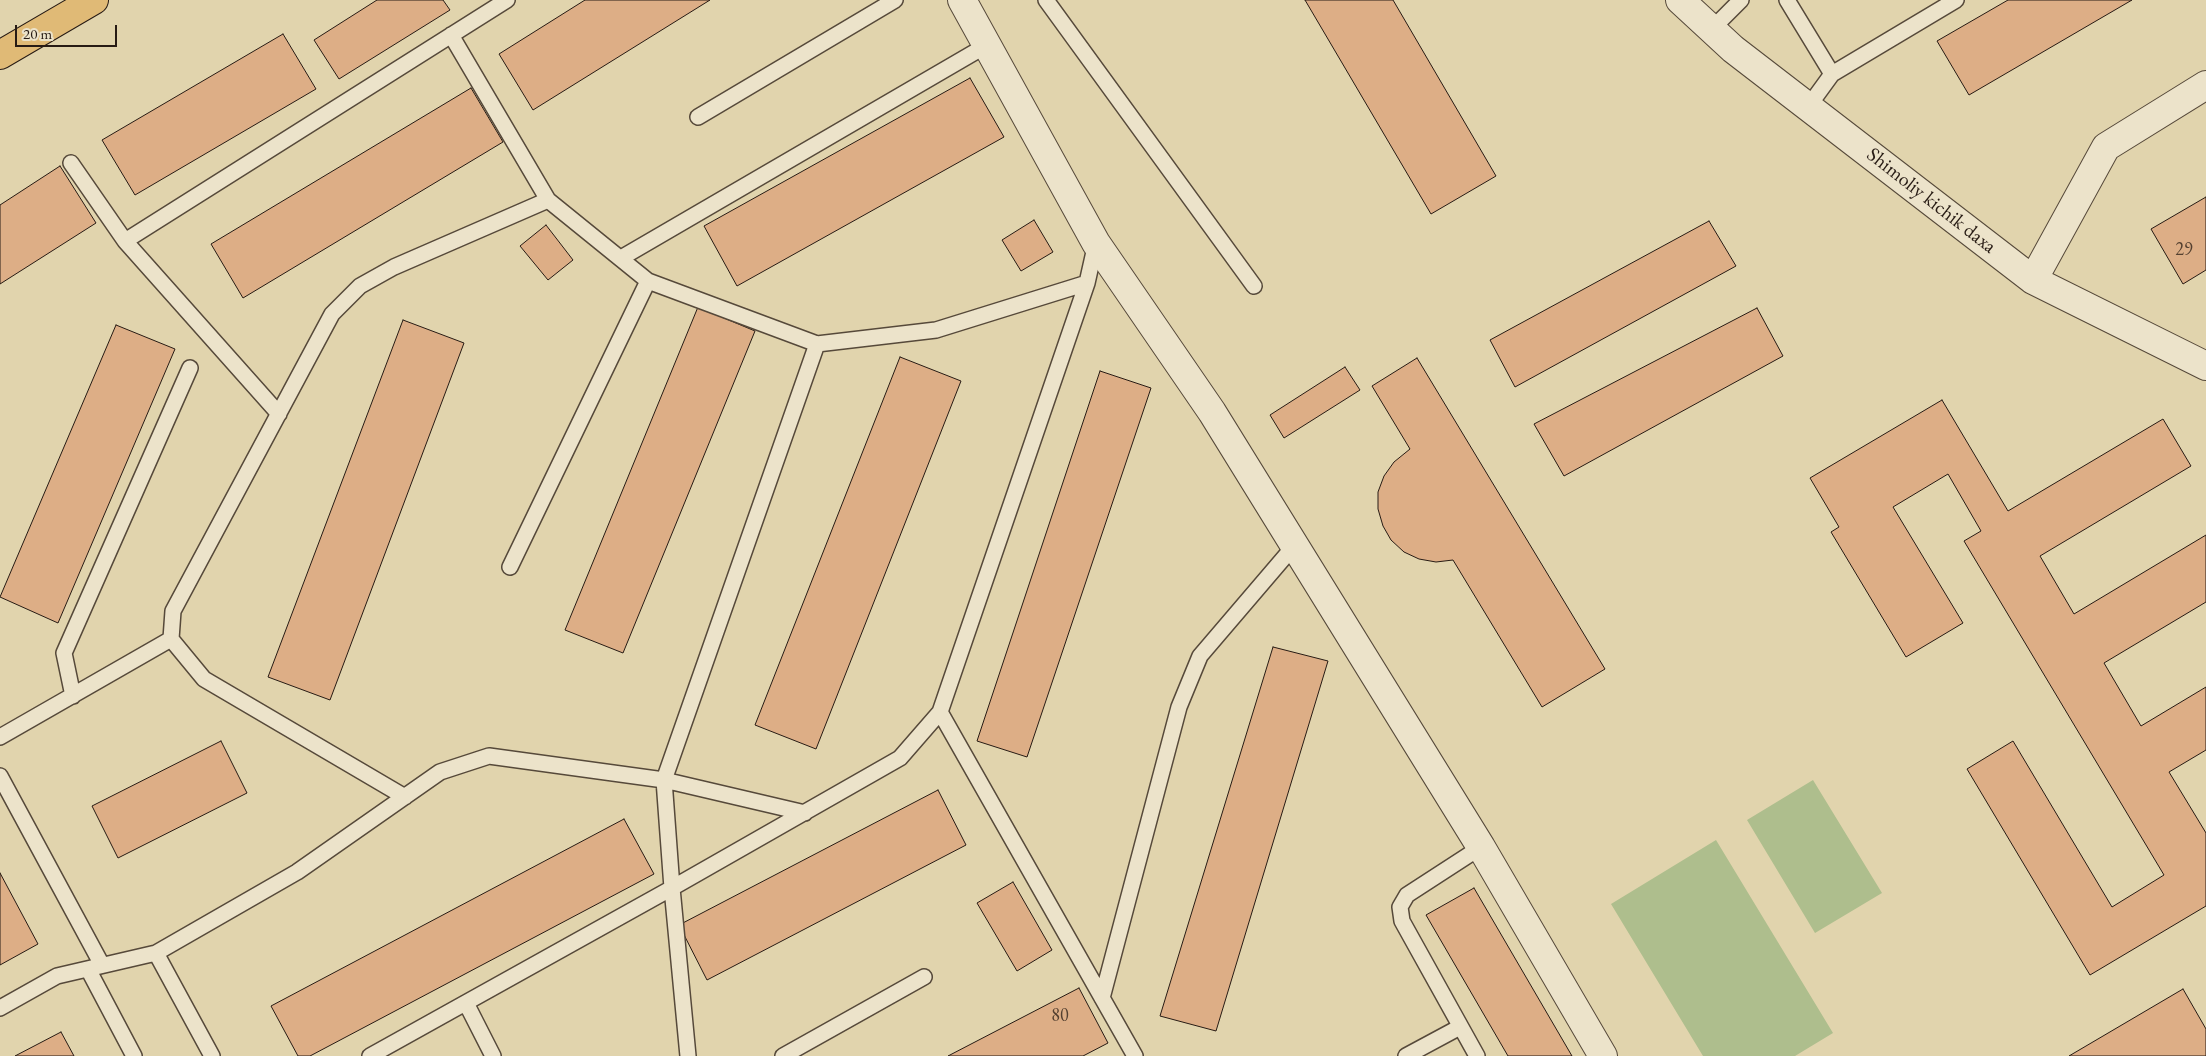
<!DOCTYPE html>
<html>
<head>
<meta charset="utf-8">
<style>
	body { margin:0 }
	#map { position:relative; width:2206px; height:1056px; overflow:hidden; background:#e1d4ad; font-family:"EB Garamond",serif }
	canvas { display:block }
	.scale { position:absolute; left:15px; top:25px; width:102px; height:22px; box-sizing:border-box; border:2px solid #271b14; border-top:0; padding-left:6px; font-size:15px; line-height:18px; white-space:nowrap; color:#271b14; -webkit-text-stroke:4px #ece3ca; paint-order:stroke }
</style>
</head>
<body>
<div id="map">
<canvas width="2206" height="1056"></canvas>
<div class="scale">20 m</div>
</div>
<script>
const ctx = document.querySelector('canvas').getContext('2d');
ctx.lineJoin = 'round';
function fill(path, color) {
  ctx.fillStyle = color;
  ctx.fill(path, 'evenodd');
}
function toPath(rows) {
  const path = new Path2D();
  for (const r of rows) {
    path.moveTo(r[0], r[1]);
    for (let i = 2; i < r.length; i += 2) path.lineTo(r[i], r[i + 1]);
  }
  return path;
}
function trace(path, color, width, dash) {
  ctx.strokeStyle = color;
  ctx.lineWidth = width;
  ctx.lineCap = dash ? 'butt' : 'round';
  ctx.setLineDash(dash || []);
  ctx.stroke(path);
}
function label(font, color, halo, rows, align = 'center') {
  ctx.font = font + ' "EB Garamond",serif';
  ctx.lineWidth = 5;
  ctx.setLineDash([]);
  ctx.textBaseline = 'middle';
  ctx.strokeStyle = halo;
  ctx.fillStyle = color;
  for (const [text, x, y, turn = 0] of rows) {
    ctx.save();
    ctx.translate(x, y);
    ctx.rotate((+turn || 0) * Math.PI / 180);
    ctx.textAlign = isNaN(turn) ? turn : align;
    if (halo) ctx.strokeText(text, 0, 0);
    ctx.fillText(text, 0, 0);
    ctx.restore();
  }
}
const green = toPath([
	[1813,780,1882,893,1815,933,1747,820],
	[1716,840,1833,1033,1795,1056,1703,1056,1611,904]
]);
const building = toPath([
	[377,0,443,0,450,10,339,79,314,40,377,0],
	[585,0,710,0,533,110,499,54,585,0],
	[1305,0,1393,0,1496,176,1431,214,1305,0],
	[2008,0,2132,0,1969,95,1937,41,2008,0],
	[283,34,316,89,135,195,102,140,283,34],
	[970,78,1004,137,737,286,704,226,970,78],
	[471,88,503,142,243,298,211,244,471,88],
	[60,166,96,223,0,284,0,205,60,166],
	[2206,197,2206,270,2183,284,2151,229,2206,197],
	[1034,220,1053,252,1021,271,1002,240,1034,220],
	[1709,221,1736,266,1515,387,1490,340,1709,221],
	[546,225,573,260,548,280,520,246,546,225],
	[698,307,755,331,623,653,565,630,698,307],
	[1757,308,1783,356,1564,476,1534,424,1757,308],
	[403,320,464,343,330,700,268,677,403,320],
	[116,325,175,349,58,623,0,597,116,325],
	[900,357,961,381,816,749,755,725,900,357],
	[1417,358,1605,669,1542,707,1453,560,1436,562,1419,559,1404,552,1391,540,1383,526,1378,509,1378,492,1384,476,1394,462,1410,449,1372,386,1417,358],
	[1345,367,1360,390,1284,438,1270,415,1345,367],
	[1100,371,1151,388,1027,757,977,741,1100,371],
	[1942,400,2008,511,2163,419,2191,466,2040,556,2074,614,2206,535,2206,602,2104,663,2141,726,2206,687,2206,750,2169,772,2206,833,2206,906,2090,975,1967,769,2013,741,2112,907,2164,875,1964,541,1981,531,1948,474,1893,507,1963,623,1906,657,1831,532,1839,527,1810,478,1942,400],
	[1273,647,1328,661,1216,1031,1160,1016,1273,647],
	[221,741,247,793,118,858,92,806,221,741],
	[938,790,966,845,707,980,679,925,938,790],
	[624,819,654,874,310,1056,298,1056,271,1006,624,819],
	[0,873,38,944,0,965,0,873],
	[1013,882,1052,950,1017,971,977,903,1013,882],
	[1474,888,1572,1056,1508,1056,1426,915,1474,888],
	[1079,988,1108,1043,1083,1056,948,1056,1079,988],
	[2183,989,2206,1029,2206,1056,2069,1056,2183,989],
	[61,1032,74,1056,15,1056,61,1032]
]);
const lane = toPath([
	[1046,0,1254,286],
	[1787,0,1832,74,1956,0],
	[1712,29,1741,0],
	[451,35,548,200,648,281,817,344,936,330,1087,283],
	[1808,107,1832,74],
	[698,117,895,0],
	[71,163,125,241,279,414],
	[125,241,507,0],
	[621,258,987,45],
	[510,567,648,281],
	[73,696,64,653,190,368],
	[940,712,1135,1056],
	[0,737,171,639],
	[0,776,102,965],
	[405,797,204,679,171,639,173,611,332,314,360,286,394,267,548,200],
	[156,953,212,1056],
	[88,969,134,1056],
	[1102,998,1179,707,1200,656,1294,546],
	[466,1003,493,1056],
	[0,1008,57,976,156,953,297,872,440,772,489,756,664,780,805,813],
	[370,1056,672,888,900,758,940,712,1087,283,1096,243],
	[688,1056,672,888,664,780,817,344],
	[783,1056,924,977],
	[1406,1056,1460,1027],
	[1477,1056,1402,921,1400,907,1407,895,1481,847]
]);
const street = toPath([
	[962,0,1096,243,1212,412,1481,847,1603,1056],
	[1680,0,1733,49,2033,280,2206,366],
	[2033,280,2106,147,2206,85]
]);
const primary = toPath([
	[0,55,94,0]
]);
const numberNames = [
	["29",2184,250],
	["80",1060,1016]
];
const streetNames = [
	["Shimoliy kichik daxa",1931,201,38]
];
fill(green, '#aebe8d');
fill(building, '#ddae86');
trace(building, '#271b14', 1);
trace(lane, '#56493a', 18);
trace(street, '#56493a', 30);
trace(primary, '#271b14', 30);
trace(lane, '#ece3ca', 15);
trace(street, '#ece3ca', 28);
trace(primary, '#e0ba76', 28);
label('18px', '#544030', null, numberNames);
label('20px', '#271b14', '#ece3ca', streetNames);
</script>
</body>
</html>
